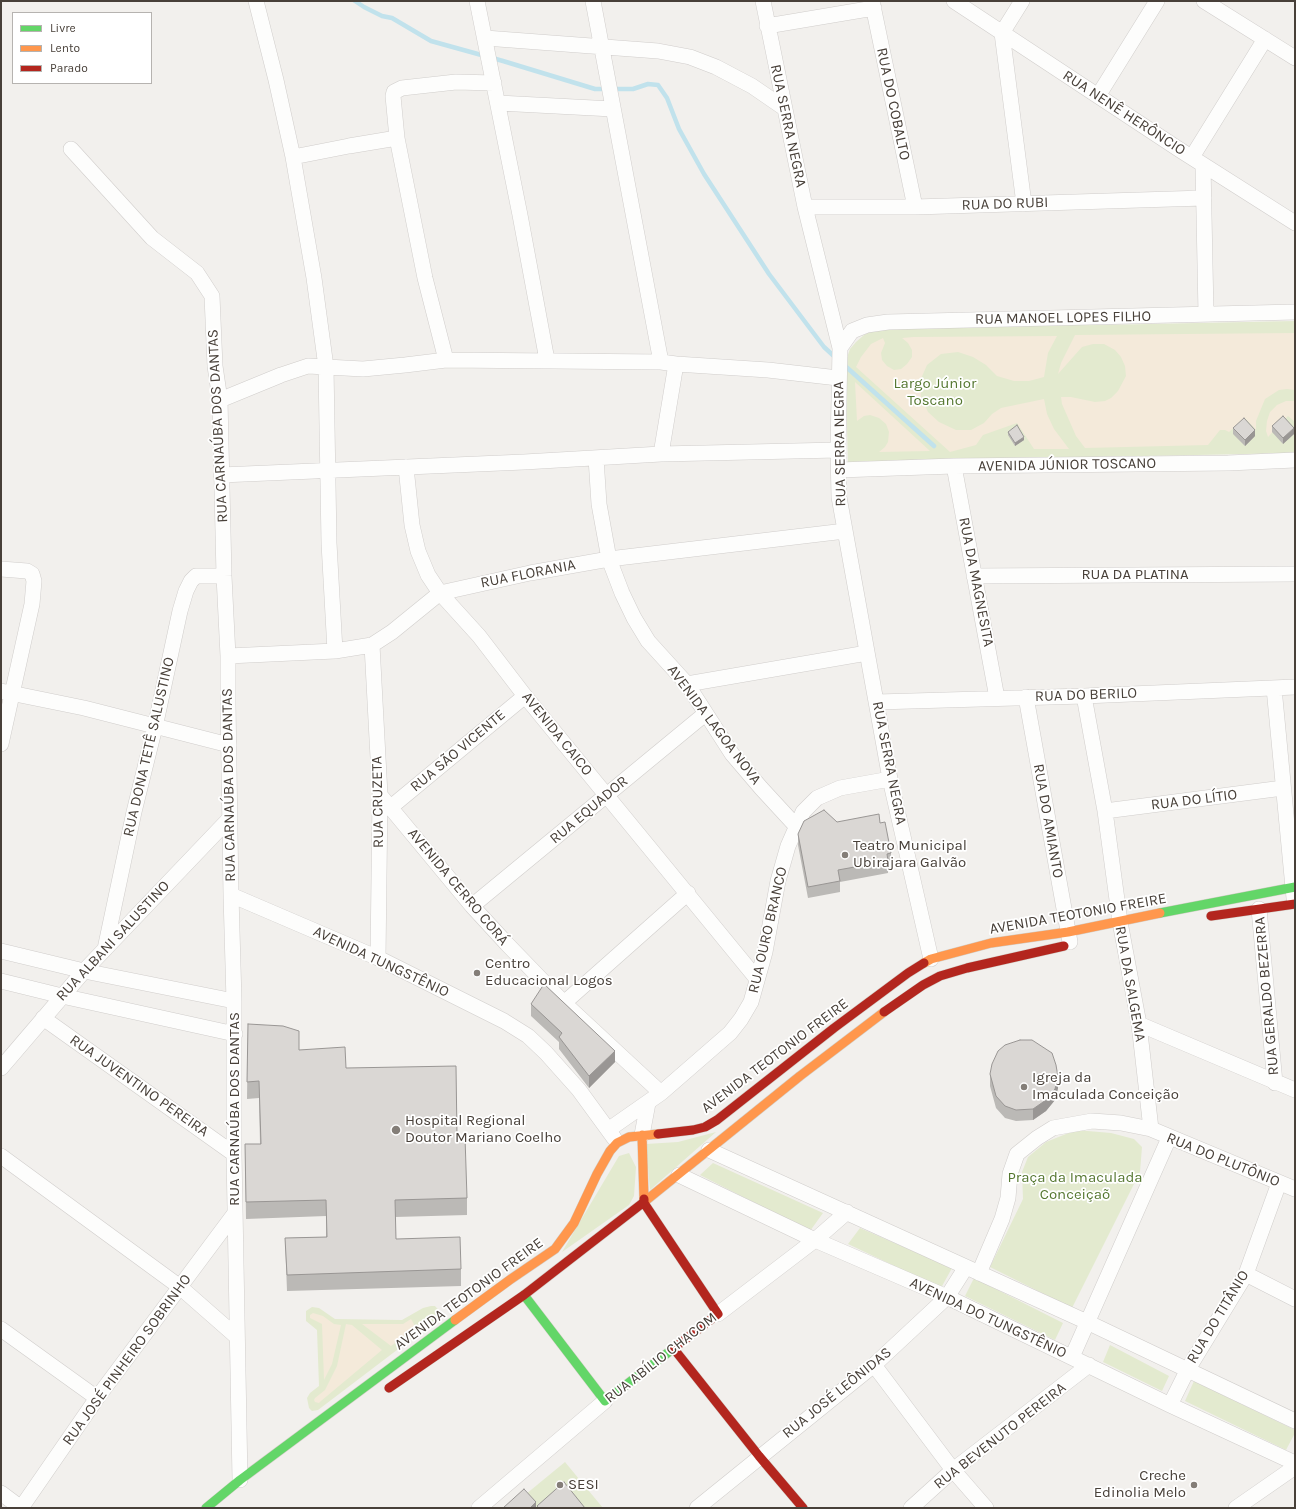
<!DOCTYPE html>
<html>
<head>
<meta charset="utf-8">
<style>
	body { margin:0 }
	#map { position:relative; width:1296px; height:1509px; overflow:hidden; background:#f2f0ed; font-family:Karla,sans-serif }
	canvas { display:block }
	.frame { position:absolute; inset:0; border:2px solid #484039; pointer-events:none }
	.legend { position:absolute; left:12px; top:12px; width:140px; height:72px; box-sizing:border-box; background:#fff; border:1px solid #b6b3b0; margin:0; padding:5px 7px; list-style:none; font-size:12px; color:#484039 }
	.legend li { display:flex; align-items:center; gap:8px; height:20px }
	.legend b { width:20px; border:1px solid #b6b3b0 }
</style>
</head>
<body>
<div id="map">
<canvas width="1296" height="1509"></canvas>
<div class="frame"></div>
<ul class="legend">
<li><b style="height:5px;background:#63d668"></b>Livre</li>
<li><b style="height:5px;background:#ff974d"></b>Lento</li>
<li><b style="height:5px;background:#b3261e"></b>Parado</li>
</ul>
</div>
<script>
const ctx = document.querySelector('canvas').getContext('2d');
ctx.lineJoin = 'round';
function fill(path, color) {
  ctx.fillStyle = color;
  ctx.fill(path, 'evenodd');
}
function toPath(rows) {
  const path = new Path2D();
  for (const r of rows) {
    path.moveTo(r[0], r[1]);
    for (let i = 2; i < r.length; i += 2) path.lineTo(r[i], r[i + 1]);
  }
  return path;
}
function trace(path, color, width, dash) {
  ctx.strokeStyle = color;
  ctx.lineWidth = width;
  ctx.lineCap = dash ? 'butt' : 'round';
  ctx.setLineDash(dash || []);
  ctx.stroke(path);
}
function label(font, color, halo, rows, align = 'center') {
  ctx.font = font + ' Karla,sans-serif';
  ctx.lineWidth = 3.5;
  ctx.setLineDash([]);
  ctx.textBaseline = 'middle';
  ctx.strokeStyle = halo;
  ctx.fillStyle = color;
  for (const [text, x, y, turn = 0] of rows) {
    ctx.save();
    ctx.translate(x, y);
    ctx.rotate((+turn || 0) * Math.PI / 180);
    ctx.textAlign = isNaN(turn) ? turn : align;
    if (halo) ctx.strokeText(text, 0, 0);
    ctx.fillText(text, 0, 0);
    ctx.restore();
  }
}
const green = toPath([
	[1295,321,1295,453,848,462,845,363,850,349,856,342,864,335,875,329,900,326,1101,325],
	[1076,1130,1111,1133,1134,1139,1142,1147,1140,1172,1072,1308,990,1267,1023,1199,1022,1172,1028,1157,1046,1142],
	[716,1132,650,1190,646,1144,678,1142],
	[629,1153,636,1167,634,1196,629,1205,562,1252,619,1156],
	[713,1163,823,1213,810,1231,700,1175],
	[860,1228,952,1268,941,1288,848,1244],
	[974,1278,1063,1323,1055,1340,965,1296],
	[431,1306,435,1306,443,1315,318,1410,312,1411,309,1408,307,1398,310,1393,319,1386,317,1330,306,1321,306,1311,312,1307,319,1308,335,1319,402,1320,423,1308],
	[1110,1345,1169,1376,1162,1391,1103,1362],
	[1194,1381,1295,1430,1295,1433,1286,1450,1185,1401],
	[565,1462,603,1508,509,1508]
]);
const sand = toPath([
	[1295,333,1295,390,1287,389,1279,390,1265,399,1256,421,1256,430,1245,418,1229,432,1225,430,1220,430,1208,445,1085,448,1076,436,1062,404,1061,397,1071,397,1095,402,1105,401,1111,398,1118,391,1126,376,1125,366,1121,357,1115,350,1104,344,1093,344,1082,347,1058,374,1061,363,1075,335],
	[1057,336,1048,353,1044,377,1029,381,1014,381,997,376,986,365,973,357,958,352,941,354,927,365,920,381,921,397,928,412,939,422,956,430,971,430,984,423,992,414,1001,408,1044,399,1047,414,1054,429,1069,449,1034,449,1017,423,983,435,976,445,950,452,856,367,861,357,871,344,883,338,885,343,881,353,882,360,887,366,894,370,901,369,907,364,912,357,912,350,908,343,902,338,913,337],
	[855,382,930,451,879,452,885,447,888,442,889,432,886,424,879,418,870,415,864,416,857,421],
	[1286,401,1295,401,1295,422,1288,416,1268,437,1266,431,1267,421,1270,412,1277,405],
	[313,1313,323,1316,334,1324,341,1325,332,1364,324,1380,322,1324,310,1318,310,1315],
	[411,1319,416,1328,391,1346,362,1324,403,1324],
	[346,1324,352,1325,382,1350,321,1401,319,1403,315,1402,314,1400,315,1398,325,1390,337,1366]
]);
const stream = toPath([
	[355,1,364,7,382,16,392,18,431,41,503,61,595,89,633,89,648,84,658,85,667,98,679,129,704,174,769,274,824,347,836,358],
	[843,364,934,446]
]);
const street = toPath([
	[256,1,276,80,293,157,314,278,326,367,329,543,335,651],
	[477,1,520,215,547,360],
	[593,1,661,362],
	[763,1,805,207,840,348,838,450,839,497,890,779,931,959],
	[872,1,915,207],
	[954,1,1180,150,1295,223],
	[1022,1,1002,33,1024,204],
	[1204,1,1295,58],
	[767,26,874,8],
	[485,38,658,51,690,57,716,67,752,86,784,108],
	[1098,96,1157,1],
	[498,103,613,109],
	[71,149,152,238,197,273,212,296,215,366,220,400,224,576,228,656,228,704,231,895,234,1001,234,1154,240,1480],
	[293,157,349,146,397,138],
	[1192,157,1265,39],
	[1203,165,1206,314],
	[805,207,915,207,1204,198],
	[840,348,852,331,867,325,888,322,1295,312],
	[446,360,425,278,397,138,393,96,394,92,402,88,456,82,494,83],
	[220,400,281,375,308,366,363,369,405,365,446,360,661,362,676,364,768,370,838,378],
	[661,454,676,364],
	[596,458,599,504,609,559,622,593,634,618,648,641,687,684,732,754,761,788,796,826],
	[954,466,997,698],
	[406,467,412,525,418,551,428,575,440,593,479,636,525,696,757,979],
	[839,470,954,466,1228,463,1295,460],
	[221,475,524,462,661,454,838,450],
	[1,569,27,571,32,574,34,581,32,604,1,744],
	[974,576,1295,574],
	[372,645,380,795,378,958],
	[228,656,335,651,372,645,392,632,440,593,530,573,609,559,845,531],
	[687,684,867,653],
	[1274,688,1294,898],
	[1,691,84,708,229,745],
	[1084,696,1105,811,1120,922,1139,1024,1151,1129],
	[1026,697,1070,942],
	[877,702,1084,696,1295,687],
	[380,795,472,906,507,944,564,1003,661,1093],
	[391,807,525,696],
	[1105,811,1283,788],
	[231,895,378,958,504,1021,528,1036,546,1053,579,1090,614,1138],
	[472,906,705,714],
	[1259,909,1275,1083],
	[105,949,134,812,155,727,180,611,186,591,191,581,196,576,224,576],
	[1,951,84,971,234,1001],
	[1,981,62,996,235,1034],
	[564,1003,688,893],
	[43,1018,234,1154],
	[1139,1024,1295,1090],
	[1,1068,84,971,230,818],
	[608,1130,661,1093,730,1033,741,1019,751,1002,765,952,778,881,788,846,803,812,817,798,840,788,890,779],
	[642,1135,648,1103],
	[709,1150,1087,1322,1295,1421],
	[1,1156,180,1287,237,1337],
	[679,1175,815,1240,947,1297,1170,1405,1295,1463],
	[979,1273,1002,1219,1008,1198,1010,1174,1017,1154,1037,1138,1053,1128,1092,1121,1121,1123,1151,1129,1295,1189],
	[1246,1274,1295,1299],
	[718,1314,815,1240,847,1212],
	[1,1329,97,1398],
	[1072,1357,1169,1138],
	[874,1365,953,1470,986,1508],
	[1170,1405,1188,1369,1246,1274,1279,1183],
	[1,1493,21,1508],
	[21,1508,97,1398,235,1213],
	[479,1508,605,1401],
	[697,1508,874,1365,947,1297,966,1267],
	[911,1508,953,1470,1089,1365],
	[1236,1508,1295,1467]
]);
const fast = toPath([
	[1160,913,1295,887],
	[524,1295,605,1401,674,1348],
	[206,1508,240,1480,455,1320]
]);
const slow = toPath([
	[924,963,931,959,991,943,1068,932,1160,913],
	[642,1135,644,1199],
	[644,1202,800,1076,884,1012],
	[455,1320,511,1279,555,1249,574,1223,597,1174,610,1151,617,1143,629,1137,658,1134]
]);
const jam = toPath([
	[1211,916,1295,904],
	[884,1012,923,985,940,976,967,968,1064,946],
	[658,1134,693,1130,705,1127,717,1120,834,1028,908,973,924,963],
	[644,1199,644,1203,718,1314,674,1348],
	[674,1349,759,1456,803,1508],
	[389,1388,524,1295,644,1202]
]);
const wall = toPath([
	[1272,426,1294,434,1283,444,1272,432],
	[1233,428,1255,436,1245,446,1233,434],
	[1008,432,1024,440,1015,446,1008,435],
	[837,822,880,823,891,853,891,864,888,865,888,873,840,882,840,892,808,898,798,845,798,834],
	[531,1004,615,1062,589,1088,559,1049,559,1042,531,1016],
	[248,1024,299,1050,346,1068,457,1137,467,1198,467,1215,395,1217,396,1239,461,1269,461,1286,287,1291,285,1238,326,1237,326,1216,246,1219,245,1144,260,1144,259,1098,247,1099],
	[990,1074,1058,1088,1055,1100,1046,1111,1033,1120,1016,1121,1005,1118,996,1108,990,1086]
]);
const shadedWall = toPath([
	[1294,428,1294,434,1283,444,1283,438],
	[1255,430,1255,436,1245,446,1245,440],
	[1024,437,1024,440,1015,446,1015,443],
	[615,1051,615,1062,589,1088,589,1076],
	[1058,1077,1058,1088,1055,1100,1046,1111,1033,1120,1033,1109],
	[536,1502,536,1508,530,1508]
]);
const building = toPath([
	[1283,416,1294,428,1283,438,1272,426,1283,416],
	[1244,418,1255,430,1245,440,1233,428,1244,418],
	[1017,425,1024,437,1015,443,1008,432,1017,425],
	[824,810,837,822,879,814,880,823,885,822,891,853,887,854,888,861,838,870,840,881,808,887,798,834,804,821,824,810],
	[544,984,615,1051,589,1076,559,1037,562,1033,531,1004,544,984],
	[248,1024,283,1026,299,1031,299,1050,345,1047,346,1068,456,1066,457,1137,465,1137,467,1198,395,1200,396,1239,460,1237,461,1269,287,1275,285,1238,327,1237,326,1200,246,1202,245,1144,261,1144,259,1081,247,1082,248,1024],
	[1020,1040,1032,1040,1052,1053,1056,1065,1058,1077,1055,1089,1046,1100,1033,1109,1016,1110,1005,1106,996,1096,990,1074,992,1064,998,1051,1005,1045,1020,1040],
	[564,1482,585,1508,539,1508,537,1506,564,1482],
	[524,1489,536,1502,530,1508,503,1508,524,1489]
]);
const markers = [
	[845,855,4,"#847e78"],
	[477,973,4,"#847e78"],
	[1024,1087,4,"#847e78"],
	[396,1130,5,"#847e78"],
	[560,1485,4,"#847e78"],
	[1194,1485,4,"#847e78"]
];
const streetNames = [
	["RUA DO COBALTO",893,104,78],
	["RUA NENÊ HERÔNCIO",1124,113,33],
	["RUA SERRA NEGRA",788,126,78],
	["RUA DO RUBI",1005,204,-2],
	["RUA MANOEL LOPES FILHO",1063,318,-1],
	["RUA CARNAÚBA DOS DANTAS",218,426,-93],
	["RUA SERRA NEGRA",840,444,-91],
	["AVENIDA JÚNIOR TOSCANO",1067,465,-1],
	["RUA FLORANIA",528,574,-11],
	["RUA DA PLATINA",1135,575],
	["RUA DA MAGNESITA",976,582,79],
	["RUA DO BERILO",1086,695,-2],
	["AVENIDA LAGOA NOVA",714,725,53],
	["AVENIDA CAICO",557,734,51],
	["RUA DONA TETÊ SALUSTINO",149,747,-77],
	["RUA SÃO VICENTE",458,751,-40],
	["RUA SERRA NEGRA",889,763,79],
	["RUA CARNAÚBA DOS DANTAS",229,785,-91],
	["RUA DO LÍTIO",1194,800,-7],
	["RUA CRUZETA",378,802,-91],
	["RUA EQUADOR",589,810,-40],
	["RUA DO AMIANTO",1048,821,80],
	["AVENIDA CERRO CORÁ",458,887,50],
	["AVENIDA TEOTONIO FREIRE",1078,914,-10],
	["RUA OURO BRANCO",768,930,-77],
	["RUA ALBANI SALUSTINO",113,941,-47],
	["AVENIDA TUNGSTÊNIO",381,962,25],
	["RUA DA SALGEMA",1130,984,80],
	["RUA GERALDO BEZERRA",1267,996,-95],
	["AVENIDA TEOTONIO FREIRE",775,1056,-37],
	["RUA JUVENTINO PEREIRA",139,1086,35],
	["RUA CARNAÚBA DOS DANTAS",235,1109,-90],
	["RUA DO PLUTÔNIO",1223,1160,22],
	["AVENIDA TEOTONIO FREIRE",469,1294,-36],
	["RUA DO TITÂNIO",1218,1317,-59],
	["AVENIDA DO TUNGSTÊNIO",988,1318,25],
	["RUA ABÍLIO CHACOM",661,1358,-38],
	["RUA JOSÉ PINHEIRO SOBRINHO",127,1360,-54],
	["RUA JOSÉ LEÔNIDAS",837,1393,-39],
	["RUA BEVENUTO PEREIRA",1000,1436,-38]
];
const parkNames = [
	["Largo Júnior",935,384],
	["Toscano",935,401],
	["Praça da Imaculada",1075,1178],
	["Conceiçaõ",1075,1195]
];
const poiNames = [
	["Teatro Municipal",853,846],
	["Ubirajara Galvão",853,863],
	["Centro",485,964],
	["Educacional Logos",485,981],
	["Igreja da",1032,1078],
	["Imaculada Conceição",1032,1095],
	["Hospital Regional",405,1121],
	["Doutor Mariano Coelho",405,1138],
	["Creche",1186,1476,"right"],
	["Edinolia Melo",1186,1493,"right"],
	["SESI",568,1485]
];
fill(green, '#e3eacf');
fill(sand, '#f4eada');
trace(stream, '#c1e2ec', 4.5);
trace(street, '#d0cdcb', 16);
trace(fast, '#d2cdc6', 10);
trace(slow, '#d2cdc6', 10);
trace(jam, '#d2cdc6', 10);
trace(street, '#fdfdfc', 15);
trace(fast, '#63d668', 9);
trace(slow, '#ff974d', 9);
trace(jam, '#b3261e', 9);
fill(wall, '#bbb9b6');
fill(shadedWall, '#999694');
fill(building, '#dad7d4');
trace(building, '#999694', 1);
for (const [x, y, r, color] of markers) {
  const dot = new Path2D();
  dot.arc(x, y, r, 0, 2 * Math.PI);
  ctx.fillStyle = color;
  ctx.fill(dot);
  trace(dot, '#fff', 1.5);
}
label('15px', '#484039', '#fff', streetNames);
label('15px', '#557730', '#fff', parkNames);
label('15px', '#484039', '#fff', poiNames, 'left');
</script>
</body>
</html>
